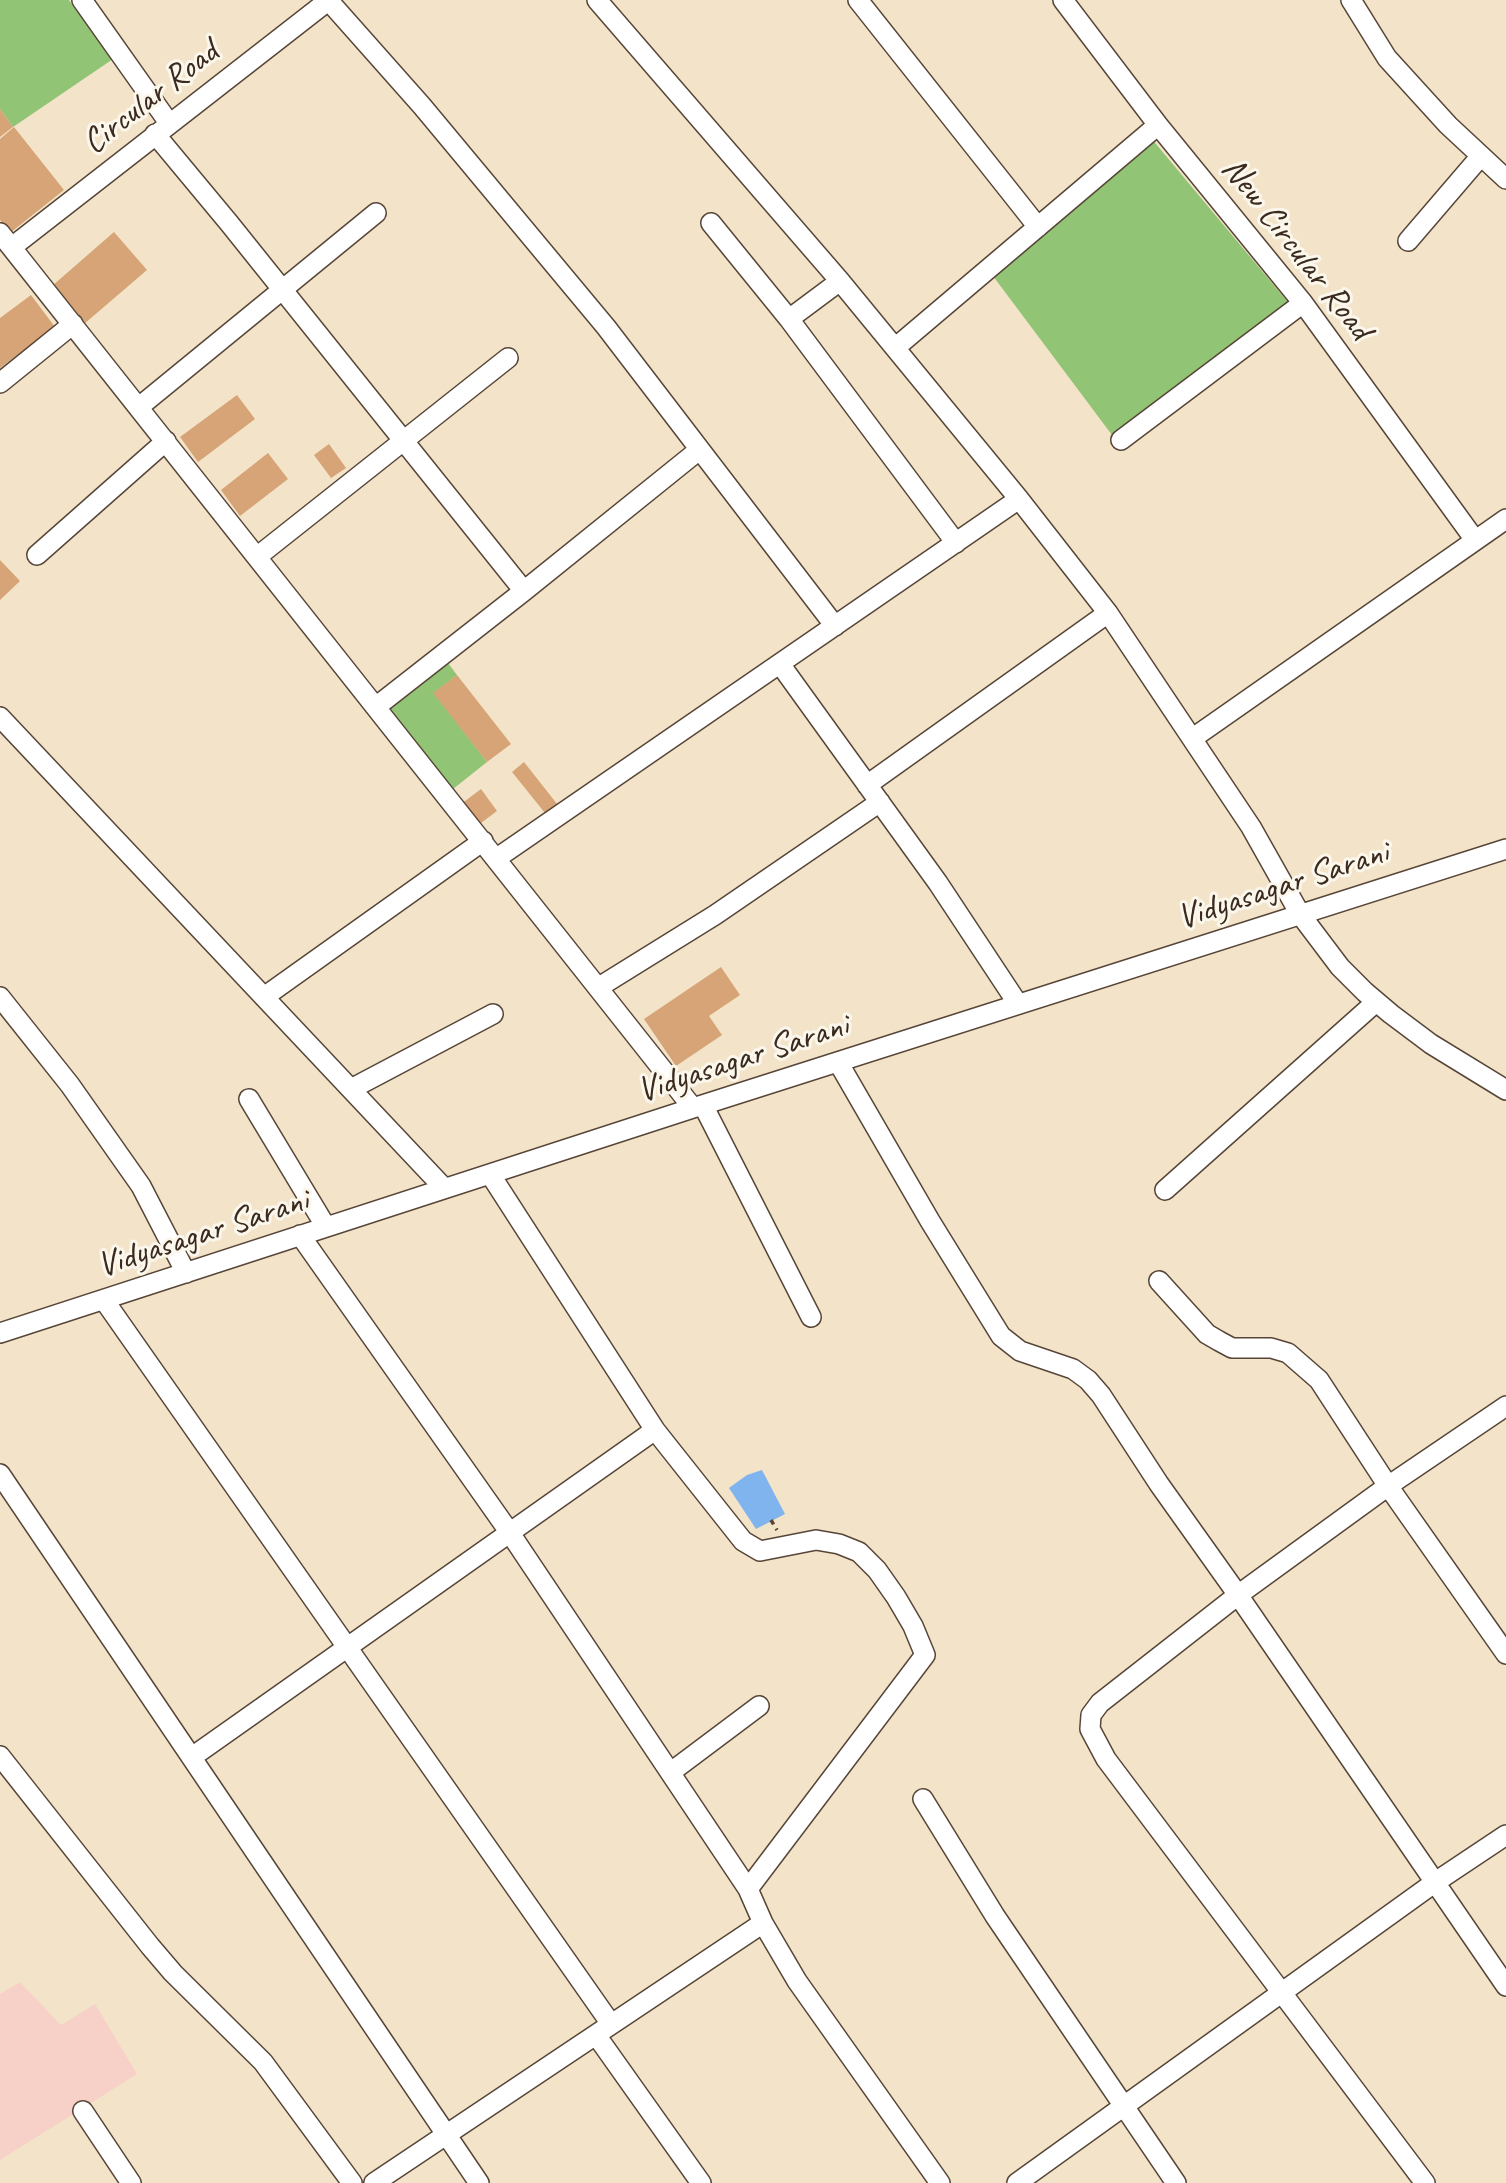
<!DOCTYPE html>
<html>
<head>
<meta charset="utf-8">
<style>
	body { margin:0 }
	canvas { display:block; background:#f3e3c8 }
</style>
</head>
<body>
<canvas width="1506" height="2183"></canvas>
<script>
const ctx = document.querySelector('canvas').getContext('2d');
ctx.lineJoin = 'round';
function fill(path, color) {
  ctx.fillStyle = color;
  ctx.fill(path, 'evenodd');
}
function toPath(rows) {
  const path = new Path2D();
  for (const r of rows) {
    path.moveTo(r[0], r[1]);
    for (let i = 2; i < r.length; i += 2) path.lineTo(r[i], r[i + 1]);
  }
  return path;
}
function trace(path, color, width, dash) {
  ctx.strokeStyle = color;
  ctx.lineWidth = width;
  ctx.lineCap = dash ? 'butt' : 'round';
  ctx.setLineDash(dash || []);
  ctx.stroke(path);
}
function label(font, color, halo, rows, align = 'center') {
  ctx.font = font + ' Caveat,sans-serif';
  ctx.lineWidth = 6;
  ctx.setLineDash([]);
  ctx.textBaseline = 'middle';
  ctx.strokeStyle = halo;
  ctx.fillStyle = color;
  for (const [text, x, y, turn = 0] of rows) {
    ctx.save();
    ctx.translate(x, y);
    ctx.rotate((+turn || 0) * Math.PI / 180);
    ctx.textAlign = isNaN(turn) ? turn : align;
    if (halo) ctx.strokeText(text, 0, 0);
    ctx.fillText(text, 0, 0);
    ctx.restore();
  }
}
const built = toPath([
	[20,1982,61,2025,95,2004,137,2074,0,2160,0,1994]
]);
const green = toPath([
	[0,0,69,0,113,59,13,127,0,109],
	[1151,138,1292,307,1112,435,993,276],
	[448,663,457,675,434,693,487,762,448,793,389,719,391,708]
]);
const water = toPath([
	[762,1470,785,1514,756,1529,729,1488,747,1475]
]);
const building = toPath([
	[0,109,13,127,0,137],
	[14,127,64,190,10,233,0,220,0,139],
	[114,232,147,270,84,324,52,286],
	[31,295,55,327,0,368,0,318],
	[237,395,255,419,198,462,180,437],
	[329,444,346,468,331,478,314,455],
	[268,453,288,479,240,516,221,490],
	[0,560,20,581,0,600],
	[457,675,511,744,487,762,433,693],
	[524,762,561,809,549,818,512,772],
	[481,789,497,811,477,826,461,804],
	[721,967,740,995,709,1016,722,1035,676,1066,644,1019]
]);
const path = toPath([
	[771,1520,777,1530]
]);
const minor = toPath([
	[82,0,169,123],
	[328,0,422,106,606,327,835,626],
	[597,0,840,281,1019,499,1108,613,1251,827,1300,914,1340,967,1365,992,1391,1014,1431,1044,1506,1090],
	[858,0,1038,227],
	[1063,0,1158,125,1303,303,1475,540],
	[1351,0,1387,58,1448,125,1506,179],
	[155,134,229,223,524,591],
	[711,223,789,319,956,543],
	[0,233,693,1108],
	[1408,241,1480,157],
	[12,247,329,0],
	[789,319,840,281],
	[895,348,1158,125],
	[0,383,73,324],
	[139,407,376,213],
	[1121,440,1303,303],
	[37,555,166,441],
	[258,556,508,358],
	[780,664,938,883,1018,1004],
	[377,706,524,591,699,450],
	[0,717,444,1188],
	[1193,738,1506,519],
	[867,785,1108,613],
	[497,858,1019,499],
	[599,987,715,915,880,802],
	[0,997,70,1085,141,1186,186,1273],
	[264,997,483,841],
	[838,1062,930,1221,1001,1336,1020,1351,1073,1369,1088,1380,1101,1395,1159,1484,1238,1595,1506,1986],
	[351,1089,493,1014],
	[249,1099,326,1227],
	[703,1105,811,1317],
	[490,1174,655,1430,743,1541,760,1551,816,1540,839,1544,859,1552,877,1570,896,1597,913,1626,925,1655,748,1889],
	[1165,1190,1376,1002],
	[300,1235,510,1533,748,1889,763,1923,797,1981,940,2183],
	[1159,1281,1207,1334,1219,1341,1232,1348,1271,1348,1288,1353,1319,1380,1388,1486,1506,1654],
	[104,1300,611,2024],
	[0,1333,693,1108,1506,849],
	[0,1474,479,2183],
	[0,1756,150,1946,173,1973,263,2062,352,2183],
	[192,1757,655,1430],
	[671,1772,759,1706],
	[923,1799,995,1916,1176,2183],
	[596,2035,701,2183],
	[83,2111,131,2183],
	[374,2183,763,1923],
	[1017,2183,1434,1883,1506,1835],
	[1425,2183,1106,1759,1090,1729,1091,1715,1100,1703,1238,1595,1388,1486,1506,1406]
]);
const streetNames = [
	["Circular Road",151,98,-38],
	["New Circular Road",1296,249,52],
	["Vidyasagar Sarani",1283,886,-18],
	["Vidyasagar Sarani",743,1059,-18],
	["Vidyasagar Sarani",203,1234,-18]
];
fill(built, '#f7d1c8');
fill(green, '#91c474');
fill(water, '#80b4ee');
fill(building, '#d6a476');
trace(minor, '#574638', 22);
trace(path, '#574638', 3.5, [5, 5]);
trace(minor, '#fff', 19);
label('35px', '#3b2a1e', '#fbf7ec', streetNames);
</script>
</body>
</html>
